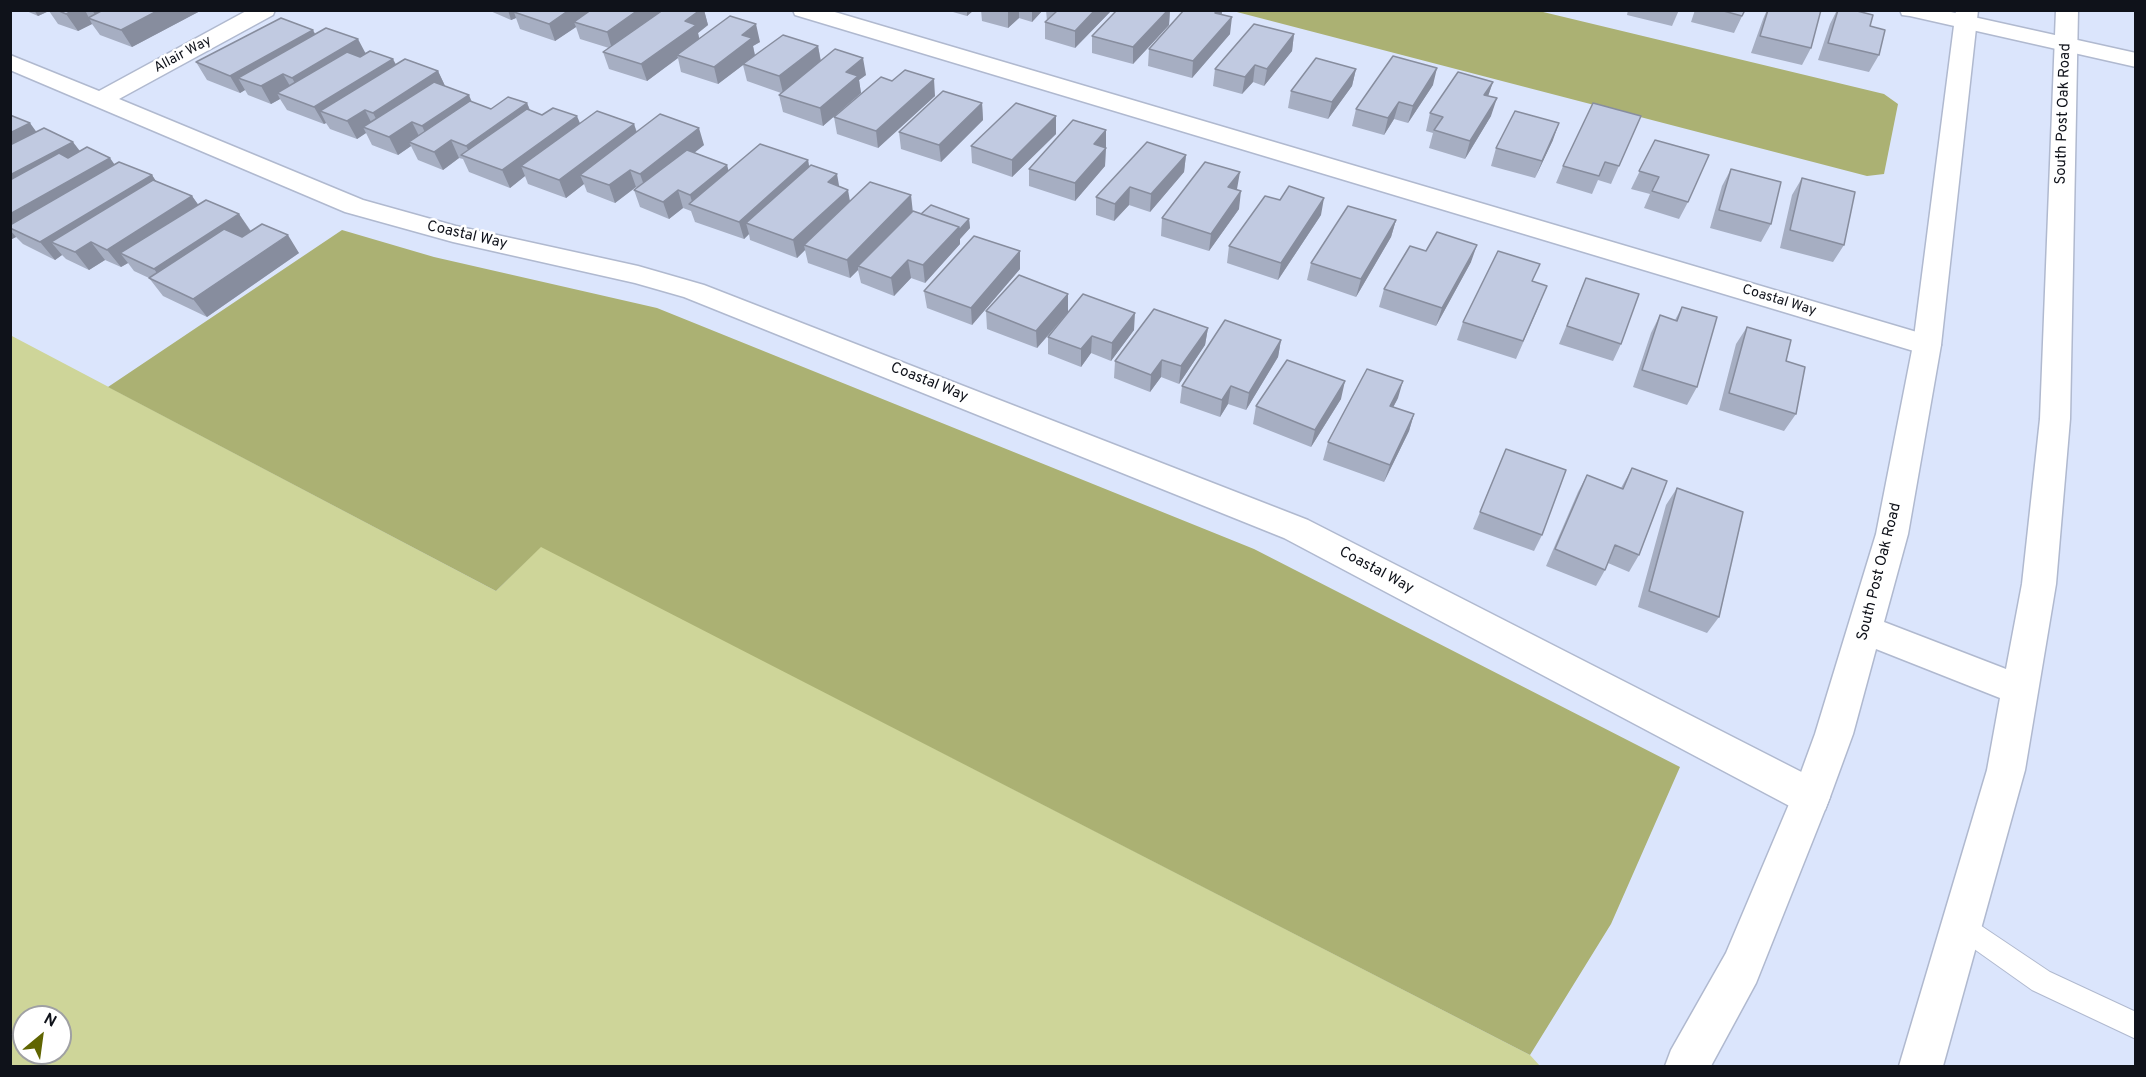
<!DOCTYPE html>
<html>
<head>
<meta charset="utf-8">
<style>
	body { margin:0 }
	#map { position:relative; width:2146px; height:1077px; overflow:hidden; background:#dbe5fc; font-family:Overpass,sans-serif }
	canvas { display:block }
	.frame { position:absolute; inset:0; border:12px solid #0f121a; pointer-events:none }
	.north { position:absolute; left:12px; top:1005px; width:60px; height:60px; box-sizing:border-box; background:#fff; border:2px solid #9fa0a3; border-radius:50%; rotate:29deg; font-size:16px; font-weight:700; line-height:24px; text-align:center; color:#0f121a }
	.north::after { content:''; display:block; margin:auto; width:21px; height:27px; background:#606502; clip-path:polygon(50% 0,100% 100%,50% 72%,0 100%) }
</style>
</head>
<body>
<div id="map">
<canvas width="2146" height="1077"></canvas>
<div class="frame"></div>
<div class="north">N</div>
</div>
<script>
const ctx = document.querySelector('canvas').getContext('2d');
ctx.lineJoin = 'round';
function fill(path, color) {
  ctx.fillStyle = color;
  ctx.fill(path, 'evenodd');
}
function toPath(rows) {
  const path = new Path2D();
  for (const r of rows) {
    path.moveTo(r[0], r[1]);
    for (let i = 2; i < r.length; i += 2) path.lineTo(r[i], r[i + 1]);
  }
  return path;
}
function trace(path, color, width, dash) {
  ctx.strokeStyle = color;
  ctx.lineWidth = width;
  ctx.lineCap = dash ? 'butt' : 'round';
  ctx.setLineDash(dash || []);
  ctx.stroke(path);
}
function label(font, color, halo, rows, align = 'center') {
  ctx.font = font + ' Overpass,sans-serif';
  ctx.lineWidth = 5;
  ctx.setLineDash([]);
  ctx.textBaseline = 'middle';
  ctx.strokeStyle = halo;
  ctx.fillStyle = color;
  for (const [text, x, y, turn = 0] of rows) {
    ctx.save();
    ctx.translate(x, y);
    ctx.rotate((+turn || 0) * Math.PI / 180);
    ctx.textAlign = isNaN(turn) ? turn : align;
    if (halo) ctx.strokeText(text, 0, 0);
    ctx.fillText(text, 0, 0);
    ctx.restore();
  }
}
const green = toPath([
	[10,335,496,591,541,546,1530,1055,1540,1066,11,1066],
	[24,1017,60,1017,60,1053,24,1053]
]);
const water = toPath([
	[1233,11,1539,11,1884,94,1898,104,1884,174,1867,176],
	[342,230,434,257,657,308,1254,549,1680,767,1611,924,1530,1055,541,547,496,591,108,387]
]);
const service = toPath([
	[1962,913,2050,972,2136,1012,2136,1039,2032,990,1953,934,1950,925,1953,916,1962,913]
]);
const minor = toPath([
	[248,10,275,10,273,15,119,99,363,200,456,226,638,266,704,285,1308,520,1825,784,1830,797,1825,810,1811,815,1797,810,1284,538,684,297,635,283,453,242,345,212,10,70,10,55,99,91,248,10],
	[793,10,828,10,1937,338,1941,345,1937,352,1927,355,1917,352,795,15,793,10],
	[1900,10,1942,10,2136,53,2136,67,1910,16,1902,15,1900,10]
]);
const secondary = toPath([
	[1956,10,1978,10,1941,345,1908,534,1884,622,2006,669,2022,584,2040,419,2056,10,2078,10,2070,419,2056,584,2025,770,1943,1066,1899,1066,1987,770,2000,698,1876,649,1853,734,1830,797,1756,983,1711,1066,1665,1066,1671,1050,1726,953,1792,797,1815,734,1876,534,1913,345,1956,10]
]);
const wall = toPath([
	[24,10,202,10,132,47,100,35,92,24,78,31,58,24,49,11,38,16],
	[488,10,704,10,708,25,698,33,699,38,760,42,753,46,755,55,818,46,821,61,866,75,859,80,861,93,823,126,783,112,779,95,781,93,747,81,743,65,718,84,681,72,678,58,647,81,609,69,603,52,609,48,580,39,576,27,555,41,520,29,516,18,511,20],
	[946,10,974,10,967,16],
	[981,10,1043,10,1032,22,1019,18,1008,28,982,21],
	[1046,10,1110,10,1110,12,1075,48,1045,39,1045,22,1047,21],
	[1117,10,1170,10,1169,25,1133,64,1092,53,1092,36],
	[1184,10,1222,10,1222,14,1230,34,1192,78,1148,66,1149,49],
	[1628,10,1679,10,1672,26,1627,15],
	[1695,10,1745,10,1734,33,1691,22],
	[1767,10,1821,10,1811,48,1802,65,1751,53,1763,19],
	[1837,10,1853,10,1879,55,1869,72,1818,60,1830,24],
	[315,34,396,64,438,71,445,86,472,102,491,109,527,103,530,110,542,115,580,123,634,124,637,132,704,145,694,153,727,165,728,171,808,160,809,167,839,187,850,201,913,211,921,214,969,219,970,228,960,239,960,244,925,283,911,278,894,296,861,283,858,270,850,278,808,263,805,250,797,258,750,240,749,234,744,239,695,222,691,211,683,208,669,219,640,207,634,190,637,188,636,187,615,203,587,192,584,184,566,198,528,184,525,176,510,188,469,172,463,159,459,158,443,170,418,160,411,146,398,155,372,145,366,133,357,139,330,129,326,123,324,124,287,110,280,99,271,104,248,95,245,90,240,93,207,80,196,62],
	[1294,34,1292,51,1264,86,1253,82,1242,94,1213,86,1215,69],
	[1356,69,1352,86,1328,119,1288,108,1291,91],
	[1493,82,1488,96,1491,116,1465,159,1429,148,1433,133,1426,131,1430,113],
	[1433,85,1408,123,1394,119,1384,135,1352,126,1356,109],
	[935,96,878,148,837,134,834,117],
	[982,103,983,120,941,162,901,149,899,132],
	[10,115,36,132,80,151,115,165,152,175,156,182,192,196,198,205,239,214,251,231,299,253,207,317,163,296,149,278,134,271,128,263,121,267,105,260,89,270,66,259,62,255,55,260,23,244,16,237,10,240],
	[1056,116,1056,134,1012,177,972,163,971,146],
	[1641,116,1611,184,1598,180,1592,194,1556,183,1563,166],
	[1106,130,1105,166,1075,201,1029,186,1029,169],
	[1553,140,1535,178,1491,166,1496,148],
	[1655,140,1688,202,1679,219,1644,208,1650,194,1631,189],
	[1186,155,1184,172,1150,212,1129,205,1114,221,1096,215,1096,197],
	[1731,169,1771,224,1761,242,1710,228,1722,186],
	[1802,178,1844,245,1833,262,1780,248,1792,195],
	[1237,189,1239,209,1209,251,1161,236,1162,218],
	[1321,215,1278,280,1227,263,1229,246],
	[1396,220,1391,237,1356,297,1307,280,1311,263],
	[1426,251,1471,262,1436,326,1379,307,1384,289],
	[1020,269,972,325,927,308,924,291],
	[1586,278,1621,344,1613,361,1559,344],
	[1533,281,1540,304,1516,359,1457,340,1463,322],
	[1068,294,1068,312,1134,330,1111,361,1091,353,1081,367,1048,354,1048,337,1068,313,1037,348,987,329,986,311],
	[1682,307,1697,387,1687,405,1633,387,1651,333,1660,315,1675,320],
	[1747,327,1786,361,1796,414,1784,431,1719,410,1736,344],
	[1208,328,1205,345,1179,384,1161,377,1150,392,1114,378,1115,361],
	[1281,340,1278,357,1246,410,1228,404,1220,417,1180,403,1182,386],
	[1398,398,1393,407,1414,414,1409,431,1384,482,1323,460,1328,442],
	[1341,399,1311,447,1253,424,1256,406],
	[1506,449,1542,535,1534,551,1473,529],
	[1632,468,1639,555,1629,572,1608,563,1605,570,1596,586,1546,566,1578,492,1587,475,1621,488],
	[1677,488,1719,617,1707,633,1638,607,1666,505]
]);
const shadedWall = toPath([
	[34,10,49,10,49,11,38,16],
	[74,10,85,10,92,24,78,31,66,14],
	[92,10,136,10,100,22],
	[159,10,202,10,132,47,121,30],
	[508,10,528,10,514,12,516,18,511,20],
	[569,10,601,10,574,22,576,27,555,41,549,24],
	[638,10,666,10,612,49,607,32],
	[700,10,704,10,708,25,698,33,700,42,677,55,678,58,647,81,641,64,685,21],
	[967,10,974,10,967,16],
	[1009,10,1019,10,1019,18,1008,28,1008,11],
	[1032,10,1043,10,1032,22],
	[1095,10,1110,10,1110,12,1075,48,1075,31],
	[1168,10,1170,10,1169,25,1133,64,1133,47],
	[1217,10,1222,10,1221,21,1215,13],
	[1232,17,1230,34,1192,78,1193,61],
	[756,24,760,42,753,46,755,56,718,84,714,67,742,35],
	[313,30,322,47,238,78,245,90,240,93,230,76],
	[1294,34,1292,51,1264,86,1267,69],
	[358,39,367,56,302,95,292,78],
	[818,46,821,63,783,93,779,76],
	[863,58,866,75,859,80,861,93,823,126,820,108,846,72],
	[393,59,402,76,320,111,326,123,324,124,314,107],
	[1255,65,1253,82,1242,94,1245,77],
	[1437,68,1433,85,1408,123,1413,106],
	[1356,69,1352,86,1328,119,1332,102],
	[438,71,446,88,382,130,373,113],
	[283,74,293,91,277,93,280,99,271,104,261,86],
	[934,79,935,96,878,148,876,131],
	[1493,82,1487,99,1484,95],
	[469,95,476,112,430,143,422,126],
	[1497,98,1491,116,1465,159,1470,141],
	[1399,102,1394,119,1384,135,1388,118],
	[527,103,534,121,473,159,466,146],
	[982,103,983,120,941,162,939,145],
	[365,110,374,128,363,127,366,133,357,139,347,121],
	[577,116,584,133,521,166,525,176,510,188,502,170],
	[1056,116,1056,134,1012,177,1012,160],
	[412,122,421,140,409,142,411,146,398,155,389,137],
	[30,123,43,141,10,158,10,133],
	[1559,123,1553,140,1535,178,1542,161],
	[634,124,639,141,580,175,584,184,566,198,559,180],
	[699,128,704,145,646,191,640,174],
	[1106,130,1106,148,1094,144],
	[451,140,459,158,443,170,434,152],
	[73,142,86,159,10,200,10,175],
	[1106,148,1105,166,1075,201,1075,183],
	[1186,155,1184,172,1150,212,1151,194],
	[110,158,122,175,10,228,10,214],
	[808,160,811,178,746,223,749,234,744,239,739,222],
	[727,165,732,183,693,205,690,195],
	[630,170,636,187,615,203,609,185],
	[1240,172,1237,189,1226,205,1228,187],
	[837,174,840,191,828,182],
	[152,175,164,193,51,242,62,255,55,260,40,242],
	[1130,187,1129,205,1114,221,1115,204],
	[678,190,683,208,669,219,663,202],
	[848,190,851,207,804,245,805,250,797,258,793,240],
	[1241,191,1239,209,1209,251,1211,234],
	[911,195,913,213,858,266,858,270,850,278,847,260],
	[192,196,205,214,120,253,128,263,121,267,107,250],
	[1324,198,1321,215,1278,280,1281,263],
	[239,214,251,232,167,287,154,269],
	[969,219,970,228,960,239,960,244,925,283,923,265,959,227],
	[1396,220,1391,237,1356,297,1361,279],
	[10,230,16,237,10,240],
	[288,235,299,253,207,317,193,299],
	[91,242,105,260,89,270,75,252],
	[1477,245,1471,262,1436,326,1442,308],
	[1020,251,1020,269,972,325,971,308],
	[908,260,911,278,894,296,891,278],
	[1068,294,1068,312,1037,348,1036,331],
	[1135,313,1134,330,1111,361,1112,343],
	[1208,328,1205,345,1179,384,1181,366],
	[1092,336,1091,353,1081,367,1081,349],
	[1281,340,1278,357,1246,410,1249,393],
	[1162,360,1161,377,1150,392,1151,375],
	[1345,381,1341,399,1311,447,1315,430],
	[1403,381,1398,398,1385,423,1390,406],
	[1231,386,1228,404,1220,417,1222,400],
	[1414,414,1409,431,1384,482,1390,465]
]);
const building = toPath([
	[57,10,74,10,66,14,57,10],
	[103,10,159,10,121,30,88,18,103,10],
	[517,10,569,10,549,24,514,12,517,10],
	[591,10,638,10,607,32,574,22,591,10],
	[663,10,700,10,685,21,696,25,641,64,603,52,663,10],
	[1055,10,1095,10,1075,31,1045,22,1057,11,1055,10],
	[1117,10,1168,10,1133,47,1092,36,1117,10],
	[1184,10,1217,10,1215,13,1232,17,1193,61,1149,49,1184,10],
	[1720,10,1745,10,1742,16,1720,10],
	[1768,10,1821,10,1811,48,1760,36,1768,10],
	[1838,10,1853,10,1873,15,1870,26,1885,30,1879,55,1828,43,1838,10],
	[730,16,756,24,742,35,752,38,714,67,677,55,730,16],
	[281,18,313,30,230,76,196,62,281,18],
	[1254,24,1294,34,1267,69,1255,65,1245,77,1215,69,1254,24],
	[326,28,358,39,292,78,283,74,261,86,238,78,326,28],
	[783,35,818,46,779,76,743,64,783,35],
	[835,49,863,58,846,72,858,76,820,108,779,95,835,49],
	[370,51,393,59,314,107,277,93,347,52,360,57,370,51],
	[1393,56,1437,68,1413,106,1399,102,1388,118,1356,109,1393,56],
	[1316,58,1356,69,1332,102,1291,91,1316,58],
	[405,59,438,71,373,113,365,110,347,121,320,111,405,59],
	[905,70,934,79,876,131,834,117,881,77,892,81,905,70],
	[1458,72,1493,82,1484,95,1497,98,1470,141,1434,130,1443,117,1430,113,1458,72],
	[434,82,469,95,422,126,412,122,389,137,363,127,434,82],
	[943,91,982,103,939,145,899,132,943,91],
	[508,97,527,103,466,146,451,140,434,152,409,142,470,101,491,109,508,97],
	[1016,103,1056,116,1012,160,971,146,1016,103],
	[1593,103,1641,116,1619,166,1605,162,1599,176,1563,166,1593,103],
	[553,108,577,116,502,170,461,155,527,109,542,115,553,108],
	[597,111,634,124,559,180,521,166,597,111],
	[1515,111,1559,123,1542,161,1496,148,1515,111],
	[660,114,699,128,640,174,630,170,609,185,580,175,660,114],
	[10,115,30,123,10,133,10,115],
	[1073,120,1106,130,1094,144,1106,148,1075,183,1029,169,1073,120],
	[44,128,73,142,10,175,10,145,44,128],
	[1655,140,1709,155,1688,202,1652,191,1659,177,1639,171,1655,140],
	[1147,142,1186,155,1151,194,1130,187,1115,204,1096,197,1147,142],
	[760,144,808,160,739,222,689,204,760,144],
	[87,147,110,158,10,214,10,180,59,153,68,158,87,147],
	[687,150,727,165,690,195,678,190,663,202,634,190,687,150],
	[119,162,152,175,40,242,10,228,10,225,119,162],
	[1205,162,1240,172,1228,187,1241,191,1211,234,1162,218,1205,162],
	[811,165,837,174,828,182,848,190,793,240,746,223,811,165],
	[1731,169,1781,182,1771,224,1719,210,1731,169],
	[1802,178,1855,192,1844,245,1790,230,1802,178],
	[153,180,192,196,107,250,91,242,75,252,51,242,153,180],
	[870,182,911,195,847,260,804,245,870,182],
	[1289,186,1324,198,1281,263,1229,246,1265,196,1280,200,1289,186],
	[206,200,239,214,154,269,120,253,206,200],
	[931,205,969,219,959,230,959,227,921,214,931,205],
	[1348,206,1396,220,1361,279,1311,263,1348,206],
	[913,211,959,227,923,265,908,260,891,278,858,266,913,211],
	[262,224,288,235,193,299,149,278,224,229,242,237,262,224],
	[1437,232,1477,245,1442,308,1384,289,1410,246,1426,251,1437,232],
	[974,236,1020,251,971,308,924,291,974,236],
	[1498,251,1540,264,1532,281,1547,286,1523,341,1463,322,1498,251],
	[1019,275,1068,294,1036,331,986,311,1019,275],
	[1586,278,1639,294,1621,344,1567,326,1586,278],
	[1083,294,1135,313,1112,343,1092,336,1081,349,1048,337,1083,294],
	[1682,307,1717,317,1697,387,1642,370,1660,315,1677,321,1682,307],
	[1154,309,1208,328,1181,366,1162,360,1151,375,1115,361,1154,309],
	[1225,320,1281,340,1249,393,1231,386,1222,400,1182,386,1225,320],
	[1747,327,1791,340,1786,361,1805,367,1796,414,1729,393,1747,327],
	[1287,360,1345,381,1315,430,1256,406,1287,360],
	[1367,369,1403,381,1390,406,1414,414,1390,465,1328,442,1367,369],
	[1506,449,1566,470,1542,535,1480,512,1506,449],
	[1632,468,1667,481,1639,555,1615,545,1605,570,1555,549,1587,475,1623,489,1632,468],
	[1677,488,1743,512,1719,617,1649,591,1677,488]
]);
const farStreetnames = [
	["Allair Way",183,55,-28],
	["Coastal Way",1779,301,17]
];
const streetNames = [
	["South Post Oak Road",2064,114,-88],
	["Coastal Way",467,236,13],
	["Coastal Way",929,383,22],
	["Coastal Way",1376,571,28],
	["South Post Oak Road",1880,572,-76]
];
fill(green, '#ced599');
fill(water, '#abb173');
trace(service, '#b0b9cf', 2);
trace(minor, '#b0b9cf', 3);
trace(secondary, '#b0b9cf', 3);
fill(service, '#fff');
fill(minor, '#fff');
fill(secondary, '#fff');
fill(wall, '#a6aec2');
fill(shadedWall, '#878d9e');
fill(building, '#c1cae1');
trace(building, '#878d9e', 1.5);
label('14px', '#0f121a', '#fff', farStreetnames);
label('15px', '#0f121a', '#fff', streetNames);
</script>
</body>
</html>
